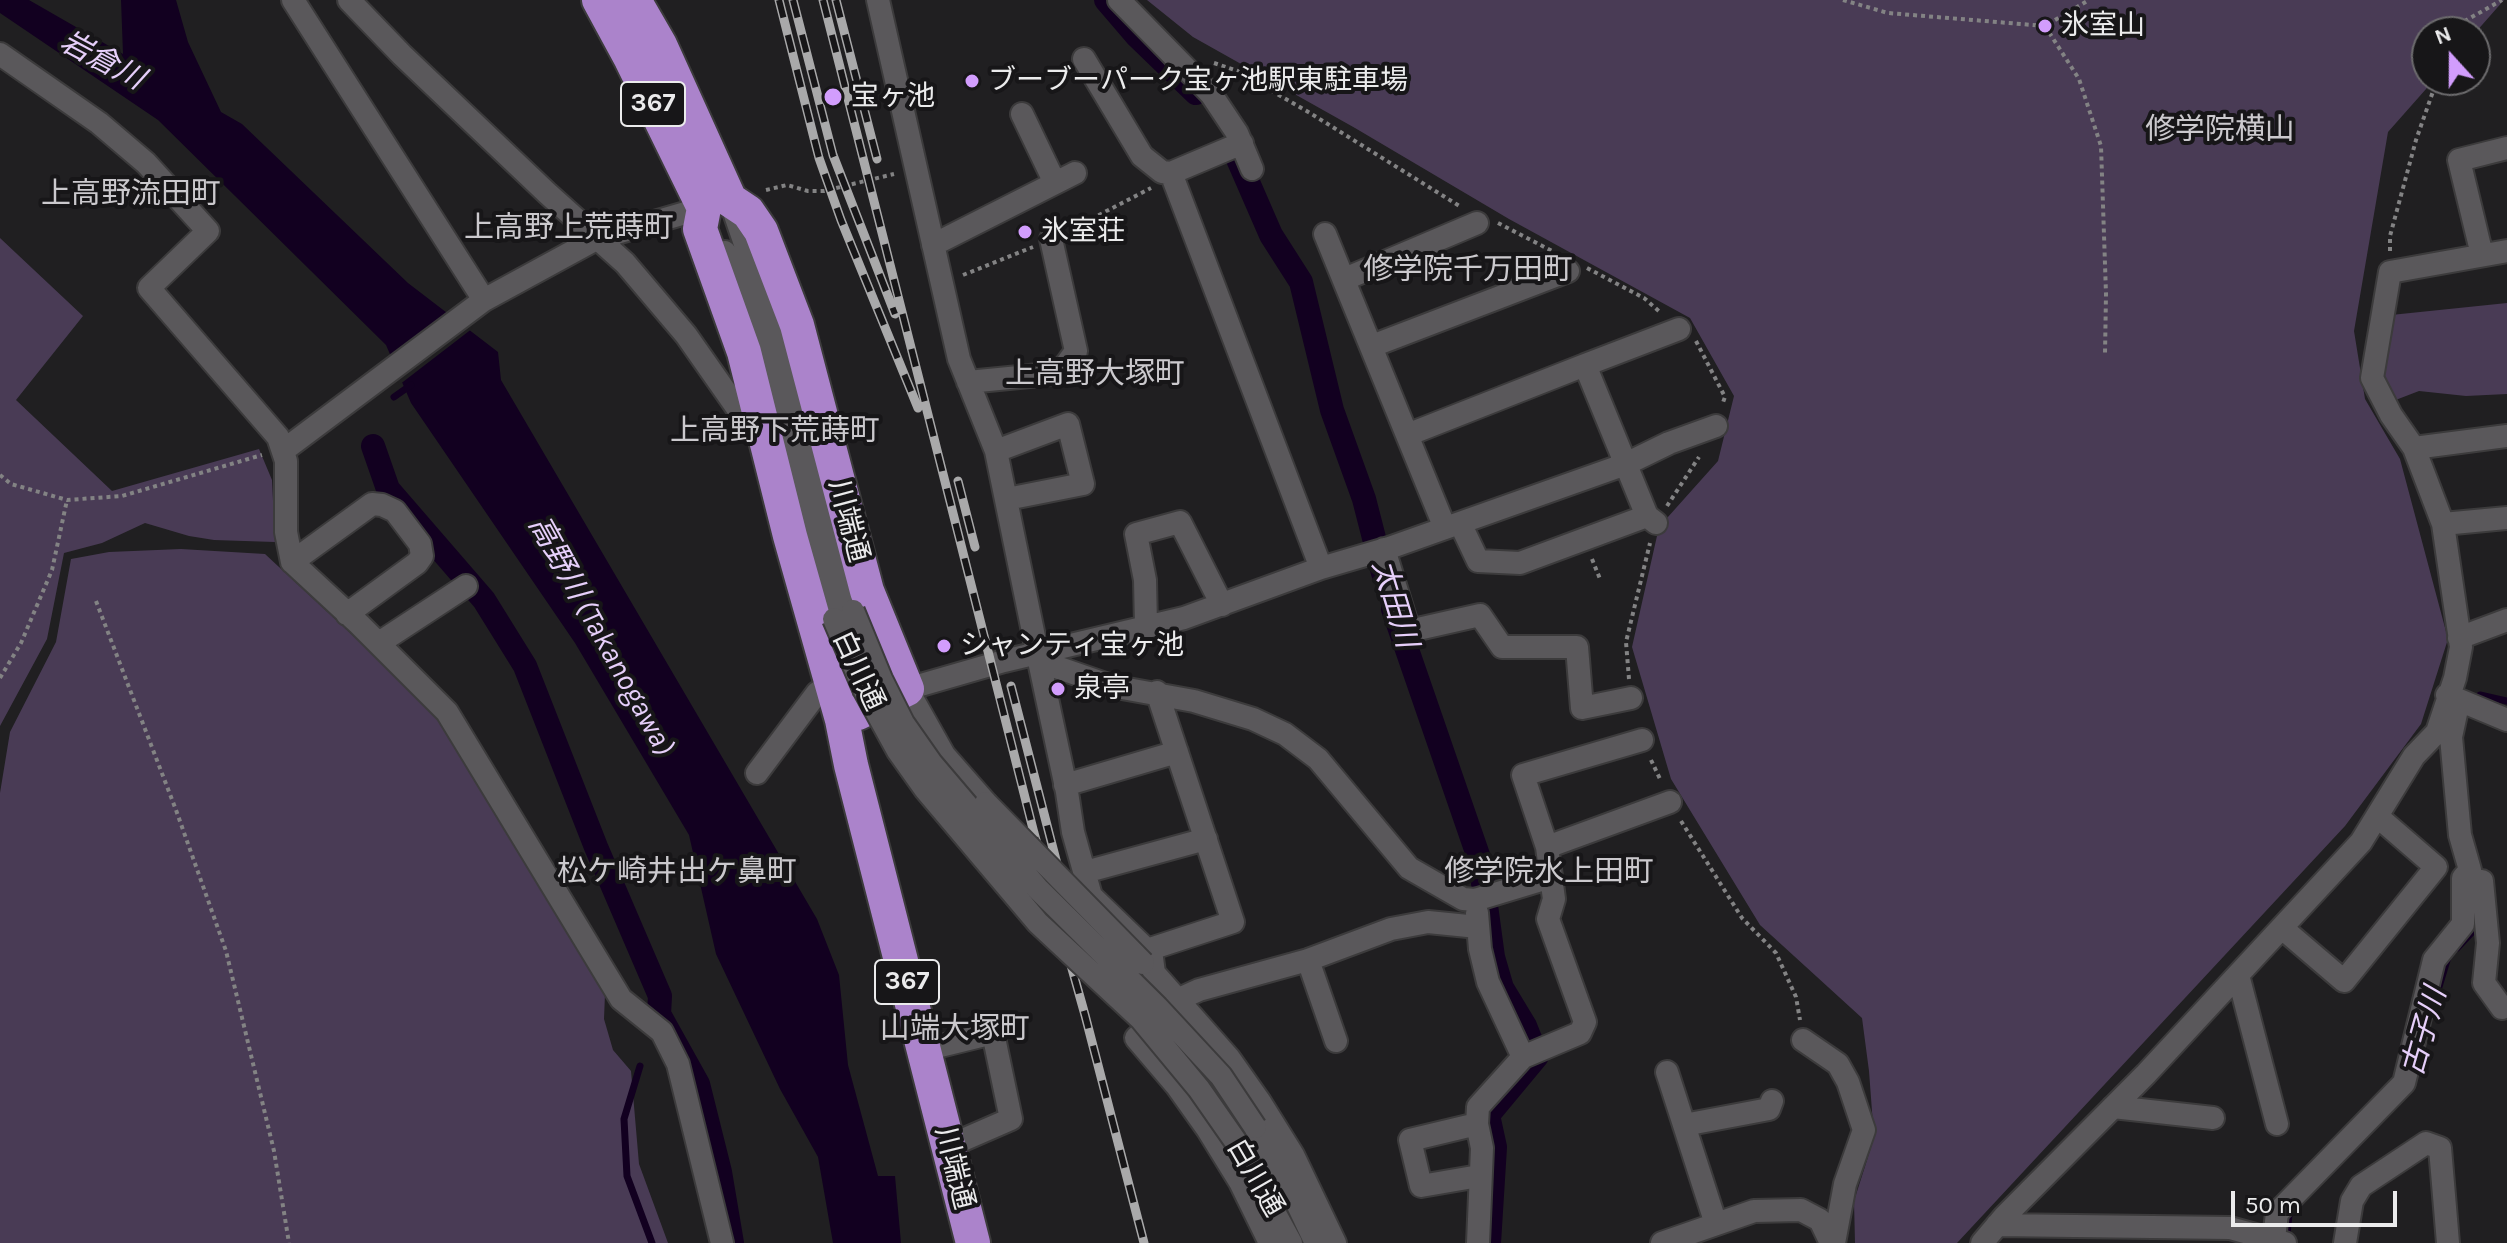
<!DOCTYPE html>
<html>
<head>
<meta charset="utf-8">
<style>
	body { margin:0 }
	#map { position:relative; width:2507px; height:1243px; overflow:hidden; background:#201f21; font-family:Karla,sans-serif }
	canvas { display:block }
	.north { position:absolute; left:2411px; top:16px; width:80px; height:80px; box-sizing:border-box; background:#171618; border:2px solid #6c6b6d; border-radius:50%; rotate:339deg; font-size:22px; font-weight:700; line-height:32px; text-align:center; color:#ebebec }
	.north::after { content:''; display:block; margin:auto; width:28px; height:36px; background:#d29dfd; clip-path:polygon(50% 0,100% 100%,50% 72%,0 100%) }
	.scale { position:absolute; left:2231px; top:1191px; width:166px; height:36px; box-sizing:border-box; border:4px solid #ebebec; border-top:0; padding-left:10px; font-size:24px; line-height:28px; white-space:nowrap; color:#ebebec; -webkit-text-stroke:6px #171618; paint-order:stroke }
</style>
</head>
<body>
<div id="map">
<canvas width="2507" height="1243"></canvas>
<div class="north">N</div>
<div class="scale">50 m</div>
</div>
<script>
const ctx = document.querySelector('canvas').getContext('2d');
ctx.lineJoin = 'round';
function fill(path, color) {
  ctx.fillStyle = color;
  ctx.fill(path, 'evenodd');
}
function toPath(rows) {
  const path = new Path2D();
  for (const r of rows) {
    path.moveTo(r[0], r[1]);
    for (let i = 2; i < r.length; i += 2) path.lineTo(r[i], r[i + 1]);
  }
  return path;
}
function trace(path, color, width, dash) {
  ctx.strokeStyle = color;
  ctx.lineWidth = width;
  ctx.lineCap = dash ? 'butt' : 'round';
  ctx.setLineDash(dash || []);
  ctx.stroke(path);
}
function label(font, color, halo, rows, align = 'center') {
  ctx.font = font + ' Karla,"Noto Sans JP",sans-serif';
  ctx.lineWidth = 8;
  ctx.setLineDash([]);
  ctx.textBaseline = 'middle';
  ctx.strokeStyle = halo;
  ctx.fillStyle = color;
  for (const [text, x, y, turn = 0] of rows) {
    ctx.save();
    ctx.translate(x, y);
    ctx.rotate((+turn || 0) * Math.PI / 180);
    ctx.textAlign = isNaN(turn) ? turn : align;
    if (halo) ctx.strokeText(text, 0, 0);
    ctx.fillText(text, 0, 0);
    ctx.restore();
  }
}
const green = toPath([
	[1147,0,2504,0,2475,33,2427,32,2427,80,2434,80,2388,132,2354,331,2365,399,2400,459,2448,639,2421,724,2345,826,1957,1243,1855,1243,1854,1201,1874,1138,1869,1071,1862,1018,1760,925,1671,779,1632,647,1659,527,1718,461,1734,396,1690,318,1509,219,1355,128,1193,37],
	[0,238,83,316,16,400,112,491,259,449,272,480,275,542,214,540,189,536,145,523,102,543,64,553,47,639,0,726],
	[2507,303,2507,394,2466,396,2419,391,2393,401,2383,374,2391,315],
	[181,549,265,554,445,721,605,994,604,1019,613,1050,631,1071,639,1164,668,1243,0,1243,0,793,10,732,56,642,71,559,109,552]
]);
const water = toPath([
	[0,0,29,0,123,54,121,0,176,0,188,42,221,112,242,124,408,283,498,352,501,380,817,919,839,975,848,1065,878,1176,895,1176,901,1243,833,1243,818,1157,780,1089,716,954,689,835,575,643,411,403,386,345,158,120,0,13]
]);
const pier = toPath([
	[451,311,473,328,399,385,388,360]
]);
const stream = toPath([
	[394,397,411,385],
	[2480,695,2507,701],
	[2457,948,2473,931,2473,919],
	[2438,990,2448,957],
	[640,1066,624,1119,627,1176,652,1243],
	[2289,1241,2287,1234,2289,1215,2293,1211]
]);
const canal = toPath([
	[1106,0,1136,35,1196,93],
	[1234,150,1271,235,1301,282,1332,410,1364,499,1383,573],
	[373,446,388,489,484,600,525,666,596,847,660,996,659,1014,698,1084,720,1172,732,1243],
	[1393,609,1480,861,1493,957,1502,988,1525,1026,1537,1056,1488,1115,1495,1147,1489,1243]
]);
const path = toPath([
	[1843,0,1888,13,2045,26,2089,0],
	[2045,26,2079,79,2101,146,2106,294,2105,354],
	[2454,32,2456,26,2502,0],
	[1214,63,1247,74,1265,87,1310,113,1461,207],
	[766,190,787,185,808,191,824,191,894,174],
	[1498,223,1554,252],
	[1070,230,1151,188],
	[2390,251,2390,236,2416,140,2437,80],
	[1587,268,1644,298,1661,313],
	[963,275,1033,247],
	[1696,341,1725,397,1722,405],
	[0,475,11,484,67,500,122,496,262,455],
	[1667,506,1699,457],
	[1592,559,1600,579],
	[96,601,176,810,226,951,274,1151,289,1243],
	[0,678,21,643,52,570,67,500],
	[1629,679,1626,642,1650,543],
	[1651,760,1661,781],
	[1681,821,1742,918,1776,953,1796,997,1800,1020]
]);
const minor = toPath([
	[293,0,484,300,596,239,730,200,797,397,839,567,853,611],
	[349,0,402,55,547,193,625,263,686,335,742,415,762,428],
	[878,0,959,359,996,451,1039,661,1111,686,1194,701,1253,719,1285,734,1318,759,1409,868,1463,899,1475,900,1551,877],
	[1119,0,1211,94,1237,133,1252,169],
	[0,54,99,123,146,163,208,231,149,288,278,437,286,461,286,532,292,562,359,624,447,712,621,999,662,1032,678,1064,722,1243],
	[1084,59,1142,156,1162,172,1171,173],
	[1022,114,1055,183],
	[1242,143,1171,173,1321,568],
	[1325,234,1407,435],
	[933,245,1075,173],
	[725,252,752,321,779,410,834,619],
	[2482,255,2459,160,2507,148],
	[1345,279,1477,223],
	[1372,346,1568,271],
	[1585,365,1679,329],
	[968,382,1060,373,1076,351,1051,239],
	[2414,448,2507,436],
	[284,450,484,300],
	[996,451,1068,424,1083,484,1007,499],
	[1460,523,1478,561,1520,563,1647,516,1656,523],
	[2443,524,2507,518],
	[1445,528,1407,435,1585,365,1647,516],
	[1384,549,1409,631,1480,615,1502,647,1577,647,1582,708,1631,698],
	[292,562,372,504,382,505,395,511,420,544,422,556,417,563,347,614],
	[1146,626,1145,580,1136,534,1180,522,1222,605],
	[2459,638,2507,620],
	[379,643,466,586],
	[1039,661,1067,792,1073,832,1091,896,1147,950,1152,958,1154,973,1229,1058,1260,1102,1293,1155,1335,1243],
	[2447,695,2507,720],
	[757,773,817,693,831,684],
	[1065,785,1177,752],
	[986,803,944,755,907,689,1004,661,1184,618,1321,568,1389,548,1626,464,1669,443,1716,426],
	[1547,847,1523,775,1642,740],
	[1085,872,1206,839],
	[2482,881,2488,943,2484,983,2502,1008],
	[1477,913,1480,949,1488,982,1523,1057],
	[2282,928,2344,981,2436,867,2377,816],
	[1147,950,1233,922,1157,692],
	[1308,960,1336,1041],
	[2238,975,2277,1124],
	[1803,1040,1838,1064,1848,1082,1864,1130,1845,1184,1834,1243],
	[924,1050,993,1033,1011,1119,949,1146],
	[1667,1072,1716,1224],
	[2113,1107,2213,1118],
	[1477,1124,1410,1140,1421,1186,1479,1176],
	[1684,1125,1769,1109,1772,1101],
	[1255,1127,1287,1182,1316,1243],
	[1236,1142,1291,1243],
	[1997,1225,2230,1228,2285,1243],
	[2274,1239,2277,1213,2404,1083,2434,960,2463,924,2463,878,2470,870,2460,835,2451,737,2457,709],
	[1270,1243,1240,1182,1208,1130,1176,1085,1136,1038,1177,1000,1199,990,1308,960,1391,929,1428,922,1478,927],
	[1478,1243,1482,1148,1477,1124,1478,1107,1523,1057,1580,1033,1585,1022,1548,919,1554,899,1547,847,1670,802],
	[1662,1243,1754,1211,1801,1210,1820,1220,1831,1243],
	[1982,1243,2004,1217,2146,1074,2361,842,2414,756,2437,732,2455,678,2461,647,2443,524,2414,448,2391,415,2372,378,2390,272,2507,251],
	[2345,1243,2352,1201,2361,1186,2426,1143,2440,1148,2448,1243]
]);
const highway = toPath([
	[599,0,631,59,704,208,700,229,744,352,790,536,842,720,851,765,973,1243],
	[634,0,660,45,730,200,748,212,761,231,797,325,867,591,907,689,858,713]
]);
const rail = toPath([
	[779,0,819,158,841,220,918,408],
	[793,0,833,155,895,314],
	[823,0,1034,833,1085,1015,1144,1243],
	[836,0,877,159],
	[958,481,975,547],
	[1011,686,1080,953]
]);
const minorBridge = toPath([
	[853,611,881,679,903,723,931,763,1038,889,1157,1007,1221,1076,1255,1127],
	[834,619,864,689,898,751,925,789,1038,923,1141,1019,1199,1089,1236,1142],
	[986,803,1143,963]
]);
const markers = [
	[2045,26,8,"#d29dfd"],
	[972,81,8,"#d29dfd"],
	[833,97,10,"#d29dfd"],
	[1025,232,8,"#d29dfd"],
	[944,646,8,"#d29dfd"],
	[1058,689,8,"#d29dfd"]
];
const shields = [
	[653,104,64],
	[907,982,64]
];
const shieldNames = [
	["367",653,104],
	["367",907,982]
];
const poiNames = [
	["氷室山",2061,26],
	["ブーブーパーク宝ヶ池駅東駐車場",988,81],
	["宝ヶ池",851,97],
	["氷室荘",1041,232],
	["シャンティ宝ヶ池",960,646],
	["泉亭",1074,689]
];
const streetNames = [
	["川端通",848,521,75],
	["白川通",858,671,65],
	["川端通",954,1168,76],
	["白川通",1255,1178,60]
];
const waterNames = [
	["岩倉川",102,61,28],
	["太田川",1394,604,73],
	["高野川 (Takanogawa)",601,636,61],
	["古子川",2425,1032,-74]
];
const neighbourhoodNames = [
	["修学院横山",2220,130],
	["上高野流田町",131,194],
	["上高野上荒蒔町",569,228],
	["修学院千万田町",1468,270],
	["上高野大塚町",1095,374],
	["上高野下荒蒔町",775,431],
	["松ケ崎井出ケ鼻町",677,872],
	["修学院水上田町",1549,872],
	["山端大塚町",955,1029]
];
fill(green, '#493b55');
fill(water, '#120020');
fill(pier, '#201f21');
trace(stream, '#120020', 7);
trace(canal, '#120020', 24);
trace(minor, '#3c3b3c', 26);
trace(highway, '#3c3b3c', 38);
trace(path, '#838384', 4, [4, 4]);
trace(minor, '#5a585b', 22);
trace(highway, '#ab83cb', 34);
trace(rail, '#a9a9aa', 9);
trace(rail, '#171618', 6, [18]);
trace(minorBridge, '#3c3b3c', 26, []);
trace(minorBridge, '#5a585b', 22);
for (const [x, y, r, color] of markers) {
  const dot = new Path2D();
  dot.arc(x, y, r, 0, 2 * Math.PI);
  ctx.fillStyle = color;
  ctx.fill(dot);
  trace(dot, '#171618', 3);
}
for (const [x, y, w] of shields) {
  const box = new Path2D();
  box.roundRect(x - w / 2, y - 22, w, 44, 6);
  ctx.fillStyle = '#171618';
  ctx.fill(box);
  trace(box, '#ebebec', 2);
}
label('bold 26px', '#ebebec', null, shieldNames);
label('28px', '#ebebec', '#171618', poiNames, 'left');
label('28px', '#ebebec', '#171618', streetNames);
label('italic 30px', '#e6cffa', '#171618', waterNames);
label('30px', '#cbc9cd', '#171618', neighbourhoodNames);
</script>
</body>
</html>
